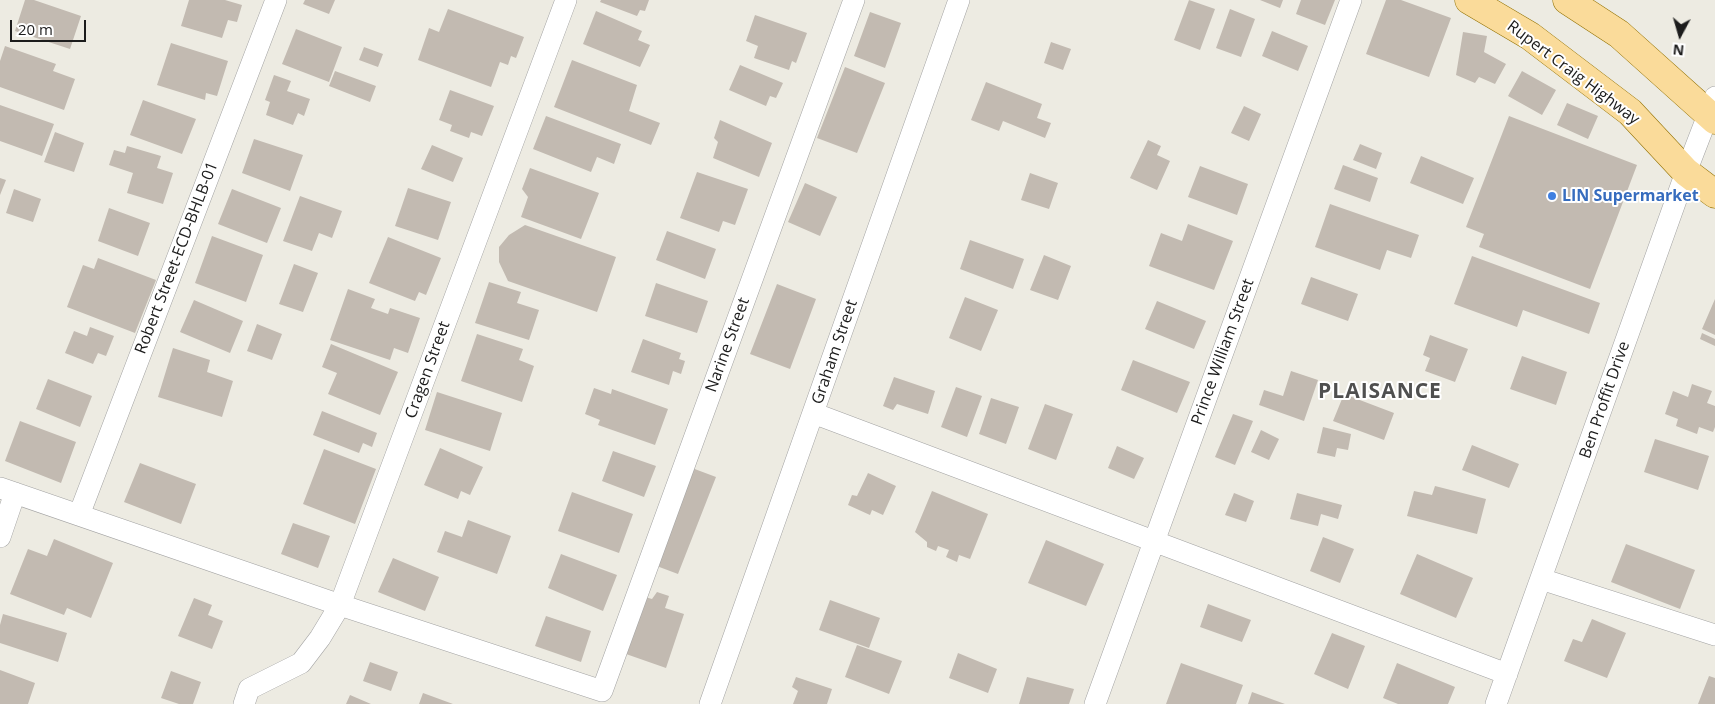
<!DOCTYPE html>
<html>
<head>
<meta charset="utf-8">
<style>
	body { margin:0 }
	#map { position:relative; width:1715px; height:704px; overflow:hidden; background:#edebe2; font-family:"Open Sans",sans-serif }
	canvas { display:block }
	.north { position:absolute; left:1655px; top:10px; width:50px; height:50px; -webkit-text-stroke:4px #fff; paint-order:stroke; rotate:186deg; font-size:14px; font-weight:700; line-height:20px; text-align:center; color:#1c1c1c }
	.north::after { content:''; display:block; margin:auto; width:18px; height:22px; background:#1c1c1c; clip-path:polygon(50% 0,100% 100%,50% 72%,0 100%) }
	.scale { position:absolute; left:10px; top:20px; width:76px; height:22px; box-sizing:border-box; border:2px solid #1c1c1c; border-top:0; padding-left:6px; font-size:15px; line-height:18px; white-space:nowrap; color:#1c1c1c; -webkit-text-stroke:4px #fff; paint-order:stroke }
</style>
</head>
<body>
<div id="map">
<canvas width="1715" height="704"></canvas>
<div class="north">N</div>
<div class="scale">20 m</div>
</div>
<script>
const ctx = document.querySelector('canvas').getContext('2d');
ctx.lineJoin = 'round';
function fill(path, color) {
  ctx.fillStyle = color;
  ctx.fill(path, 'evenodd');
}
function toPath(rows) {
  const path = new Path2D();
  for (const r of rows) {
    path.moveTo(r[0], r[1]);
    for (let i = 2; i < r.length; i += 2) path.lineTo(r[i], r[i + 1]);
  }
  return path;
}
function trace(path, color, width, dash) {
  ctx.strokeStyle = color;
  ctx.lineWidth = width;
  ctx.lineCap = dash ? 'butt' : 'round';
  ctx.setLineDash(dash || []);
  ctx.stroke(path);
}
function label(font, color, halo, rows, align = 'center') {
  ctx.font = font + ' "Open Sans",sans-serif';
  ctx.lineWidth = 4;
  ctx.setLineDash([]);
  ctx.textBaseline = 'middle';
  ctx.strokeStyle = halo;
  ctx.fillStyle = color;
  for (const [text, x, y, turn = 0] of rows) {
    ctx.save();
    ctx.translate(x, y);
    ctx.rotate((+turn || 0) * Math.PI / 180);
    ctx.textAlign = isNaN(turn) ? turn : align;
    if (halo) ctx.strokeText(text, 0, 0);
    ctx.fillText(text, 0, 0);
    ctx.restore();
  }
}
const building = toPath([
	[25,0,34,0,81,16,70,49,15,31],
	[189,0,225,0,242,5,237,22,228,20,222,38,181,26],
	[305,0,335,0,329,14,303,4],
	[601,0,649,0,645,11,640,10,637,16,600,2],
	[1189,0,1215,9,1200,50,1174,40],
	[1260,0,1283,0,1280,8],
	[1301,0,1335,0,1325,25,1296,14],
	[1386,0,1401,0,1451,18,1429,77,1366,54],
	[448,9,524,37,516,58,511,56,508,65,500,62,491,87,418,60,429,28,439,32],
	[1230,9,1255,19,1241,57,1216,48],
	[596,11,642,31,638,40,650,45,640,67,583,44],
	[870,12,901,23,885,68,854,56],
	[755,15,807,33,796,63,792,61,789,70,754,58,758,46,746,41],
	[296,29,342,47,329,82,282,64],
	[1272,31,1308,46,1298,71,1262,56],
	[1463,32,1487,36,1484,52,1506,64,1495,84,1479,77,1475,83,1456,75],
	[1051,42,1071,49,1063,70,1044,63],
	[171,43,228,61,217,96,206,93,205,100,157,85],
	[5,46,56,64,53,71,75,79,64,110,0,87,0,61],
	[364,47,383,54,378,67,359,60],
	[572,60,637,85,629,111,660,123,651,145,554,107],
	[740,65,783,83,776,98,770,96,766,106,729,90],
	[845,67,885,83,857,153,817,138],
	[335,71,376,86,370,102,329,86],
	[1522,71,1556,90,1542,115,1508,96],
	[274,75,291,81,287,91,310,99,304,116,298,113,293,125,266,115,270,102,265,100],
	[986,82,1042,104,1037,118,1051,123,1045,138,1003,121,999,131,971,120],
	[450,90,494,106,482,136,471,132,469,138,450,131,452,125,439,120],
	[143,100,196,119,182,154,130,135],
	[1567,103,1598,116,1588,139,1557,125],
	[0,105,54,124,42,156,0,141],
	[1244,106,1261,114,1249,141,1231,133],
	[546,116,621,144,614,164,597,157,591,172,533,149],
	[1509,116,1637,165,1590,289,1479,247,1484,234,1466,227],
	[720,120,772,143,759,177,713,158,718,142,714,138],
	[55,132,84,143,74,172,44,162],
	[254,139,303,155,290,191,242,173],
	[1148,140,1161,146,1157,155,1170,161,1157,190,1130,178],
	[1360,144,1382,153,1376,169,1353,160],
	[432,145,463,158,453,182,421,169],
	[127,146,161,156,157,168,173,173,163,204,127,193,133,173,109,165,114,150,125,153],
	[1421,156,1474,178,1463,204,1410,183],
	[1343,165,1378,178,1370,202,1334,189],
	[1200,166,1248,184,1237,215,1188,197],
	[530,168,599,193,581,239,521,217,528,197,522,189],
	[697,172,748,189,735,225,723,221,719,232,680,218],
	[1030,173,1058,183,1049,209,1021,200],
	[0,178,6,180,0,195],
	[805,183,837,197,820,236,788,222],
	[408,188,451,202,438,240,395,226],
	[14,189,41,199,33,222,6,213],
	[232,189,281,208,267,243,218,224],
	[300,196,342,211,332,238,319,233,312,251,283,241],
	[1330,204,1419,235,1411,258,1387,250,1380,270,1315,247],
	[109,208,150,223,138,256,98,241],
	[1188,224,1233,241,1214,290,1149,266,1161,233,1182,241],
	[525,225,616,257,597,312,508,281,499,262,499,247,509,235],
	[667,231,716,249,705,279,656,260],
	[212,236,263,255,246,302,195,283],
	[388,237,441,258,426,295,419,292,415,301,369,283],
	[970,240,1024,259,1013,289,960,269],
	[1044,255,1071,266,1058,300,1030,290],
	[1472,256,1600,303,1589,334,1523,310,1517,327,1454,304],
	[98,258,156,280,135,333,67,307,83,265,94,269],
	[294,264,318,273,303,312,279,304],
	[1311,277,1358,294,1348,321,1301,304],
	[489,282,521,292,517,303,539,310,529,340,475,323],
	[656,283,708,301,697,333,645,316],
	[777,284,816,299,790,369,750,354],
	[348,289,375,299,371,308,388,314,390,308,420,318,408,353,394,348,390,360,330,340],
	[965,297,998,310,981,351,949,338],
	[1715,299,1715,335,1702,329],
	[194,300,243,321,230,353,180,332],
	[1157,301,1206,321,1194,349,1145,329],
	[257,324,282,334,272,360,247,351],
	[90,327,114,336,106,356,98,353,93,364,65,353,74,331,87,336],
	[1702,333,1715,339,1715,346,1700,339],
	[477,334,523,349,519,360,534,366,522,402,461,381],
	[1430,335,1468,349,1455,382,1425,371,1430,358,1423,355],
	[643,339,681,353,679,359,685,361,681,374,673,371,669,385,631,372],
	[331,344,398,372,380,415,328,394,337,373,322,367],
	[173,348,210,360,207,372,233,381,222,417,158,397],
	[1522,356,1567,372,1556,405,1510,389],
	[1133,360,1190,382,1177,413,1121,390],
	[1291,371,1318,380,1304,421,1259,405,1264,390,1283,396],
	[894,377,935,391,928,414,897,404,893,410,883,406],
	[48,379,92,396,80,427,36,409],
	[1692,384,1712,391,1707,403,1715,406,1715,427,1713,432,1699,427,1697,434,1676,426,1678,419,1665,414,1673,391,1688,397],
	[956,387,982,396,967,437,941,427],
	[594,388,611,394,612,389,668,409,655,445,598,425,600,420,585,414],
	[437,392,502,413,490,451,425,430],
	[1344,394,1394,413,1384,440,1333,421],
	[991,398,1019,407,1006,444,979,434],
	[1045,404,1073,414,1056,460,1028,449],
	[322,411,377,433,372,447,363,443,359,453,313,435],
	[1233,414,1253,421,1235,465,1215,457],
	[20,421,76,442,61,483,5,461],
	[1323,427,1351,434,1348,450,1337,448,1335,457,1317,453],
	[1261,430,1279,439,1269,460,1251,452],
	[1655,439,1709,456,1698,490,1644,472],
	[1472,445,1519,464,1509,488,1462,470],
	[1117,446,1144,458,1134,479,1108,468],
	[440,448,483,467,470,495,461,491,458,499,424,485],
	[324,449,376,469,355,524,303,504],
	[613,451,656,466,644,497,602,481],
	[140,463,196,484,181,524,124,502],
	[692,468,716,477,678,574,654,565],
	[868,473,896,486,883,515,872,510,870,515,848,505,852,495,857,496],
	[1435,486,1486,499,1477,534,1407,516,1414,491,1432,495],
	[932,491,988,514,970,559,959,555,957,562,946,557,949,550,938,546,936,551,927,547,927,542,915,532],
	[572,492,633,514,619,553,558,531],
	[1234,493,1254,501,1246,522,1225,515],
	[1297,493,1342,505,1338,519,1321,514,1318,526,1290,519],
	[468,520,511,536,497,574,437,552,445,531,462,537],
	[293,523,330,536,318,568,281,554],
	[1323,537,1354,549,1340,583,1310,571],
	[54,539,113,563,91,618,67,608,64,615,10,594,28,549,47,556],
	[1046,540,1104,564,1086,606,1028,583],
	[1626,544,1695,570,1680,609,1611,582],
	[561,554,617,575,603,611,548,588],
	[1417,554,1473,578,1456,618,1400,594],
	[393,558,439,577,425,611,378,592],
	[657,592,669,596,665,608,684,614,666,668,626,654,645,597,652,599],
	[194,598,212,605,208,615,223,621,212,649,178,636],
	[830,600,880,618,869,648,819,630],
	[1208,604,1251,620,1242,642,1200,627],
	[3,614,67,633,58,662,0,643,0,625],
	[546,616,591,631,581,662,535,646],
	[1592,619,1626,633,1607,678,1564,661,1573,639,1582,642],
	[1332,633,1365,646,1348,689,1314,674],
	[857,645,902,661,889,694,845,677],
	[958,653,997,669,988,693,949,678],
	[370,662,398,672,391,691,363,681],
	[1181,663,1243,685,1236,704,1166,704],
	[1397,663,1455,687,1448,704,1398,704,1383,698],
	[0,670,35,683,28,704,0,704],
	[171,671,201,682,193,704,179,704,161,698],
	[1709,676,1715,678,1715,704,1698,704],
	[796,677,832,689,827,704,793,704,798,691,792,687],
	[1027,677,1074,689,1069,704,1019,704],
	[1252,692,1285,704,1248,704],
	[423,693,453,704,419,704],
	[350,695,371,704,346,704]
]);
const minor = toPath([
	[813,413,1507,674],
	[0,488,340,605,602,691,854,0],
	[79,515,276,0],
	[0,537,15,493],
	[1541,579,1715,635],
	[244,704,249,689,301,663,320,638,340,605,566,0],
	[710,704,959,0],
	[1095,704,1351,0],
	[1496,704,1686,172,1715,97]
]);
const primary = toPath([
	[1469,0,1530,36,1630,112,1686,172,1715,194],
	[1567,0,1619,34,1715,120]
]);
const markers = [
	[1552,196,5,"#3f7fe0"]
];
const streetNames = [
	["Rupert Craig Highway",1573,73,37],
	["Robert Street-ECD-BHLB-01",177,258,-69],
	["Narine Street",728,345,-70],
	["Graham Street",835,352,-71],
	["Prince William Street",1223,352,-70],
	["Cragen Street",428,370,-70],
	["Ben Proffit Drive",1605,400,-71]
];
const shopNames = [
	["LIN Supermarket",1562,196]
];
const districtNames = [
	["PLAISANCE",1380,392]
];
fill(building, '#c2bab1');
trace(minor, '#a3a3a3', 22);
trace(primary, '#927102', 29);
trace(minor, '#fff', 21);
trace(primary, '#fadb9a', 28);
for (const [x, y, r, color] of markers) {
  const dot = new Path2D();
  dot.arc(x, y, r, 0, 2 * Math.PI);
  ctx.fillStyle = color;
  ctx.fill(dot);
  trace(dot, '#fff', 2);
}
label('16px', '#1c1c1c', '#fff', streetNames);
label('bold 16px', '#366cbe', '#fff', shopNames, 'left');
ctx.letterSpacing = '1px';
label('bold 21px', '#4f4f4f', '#fff', districtNames);
ctx.letterSpacing = '0px';
</script>
</body>
</html>
